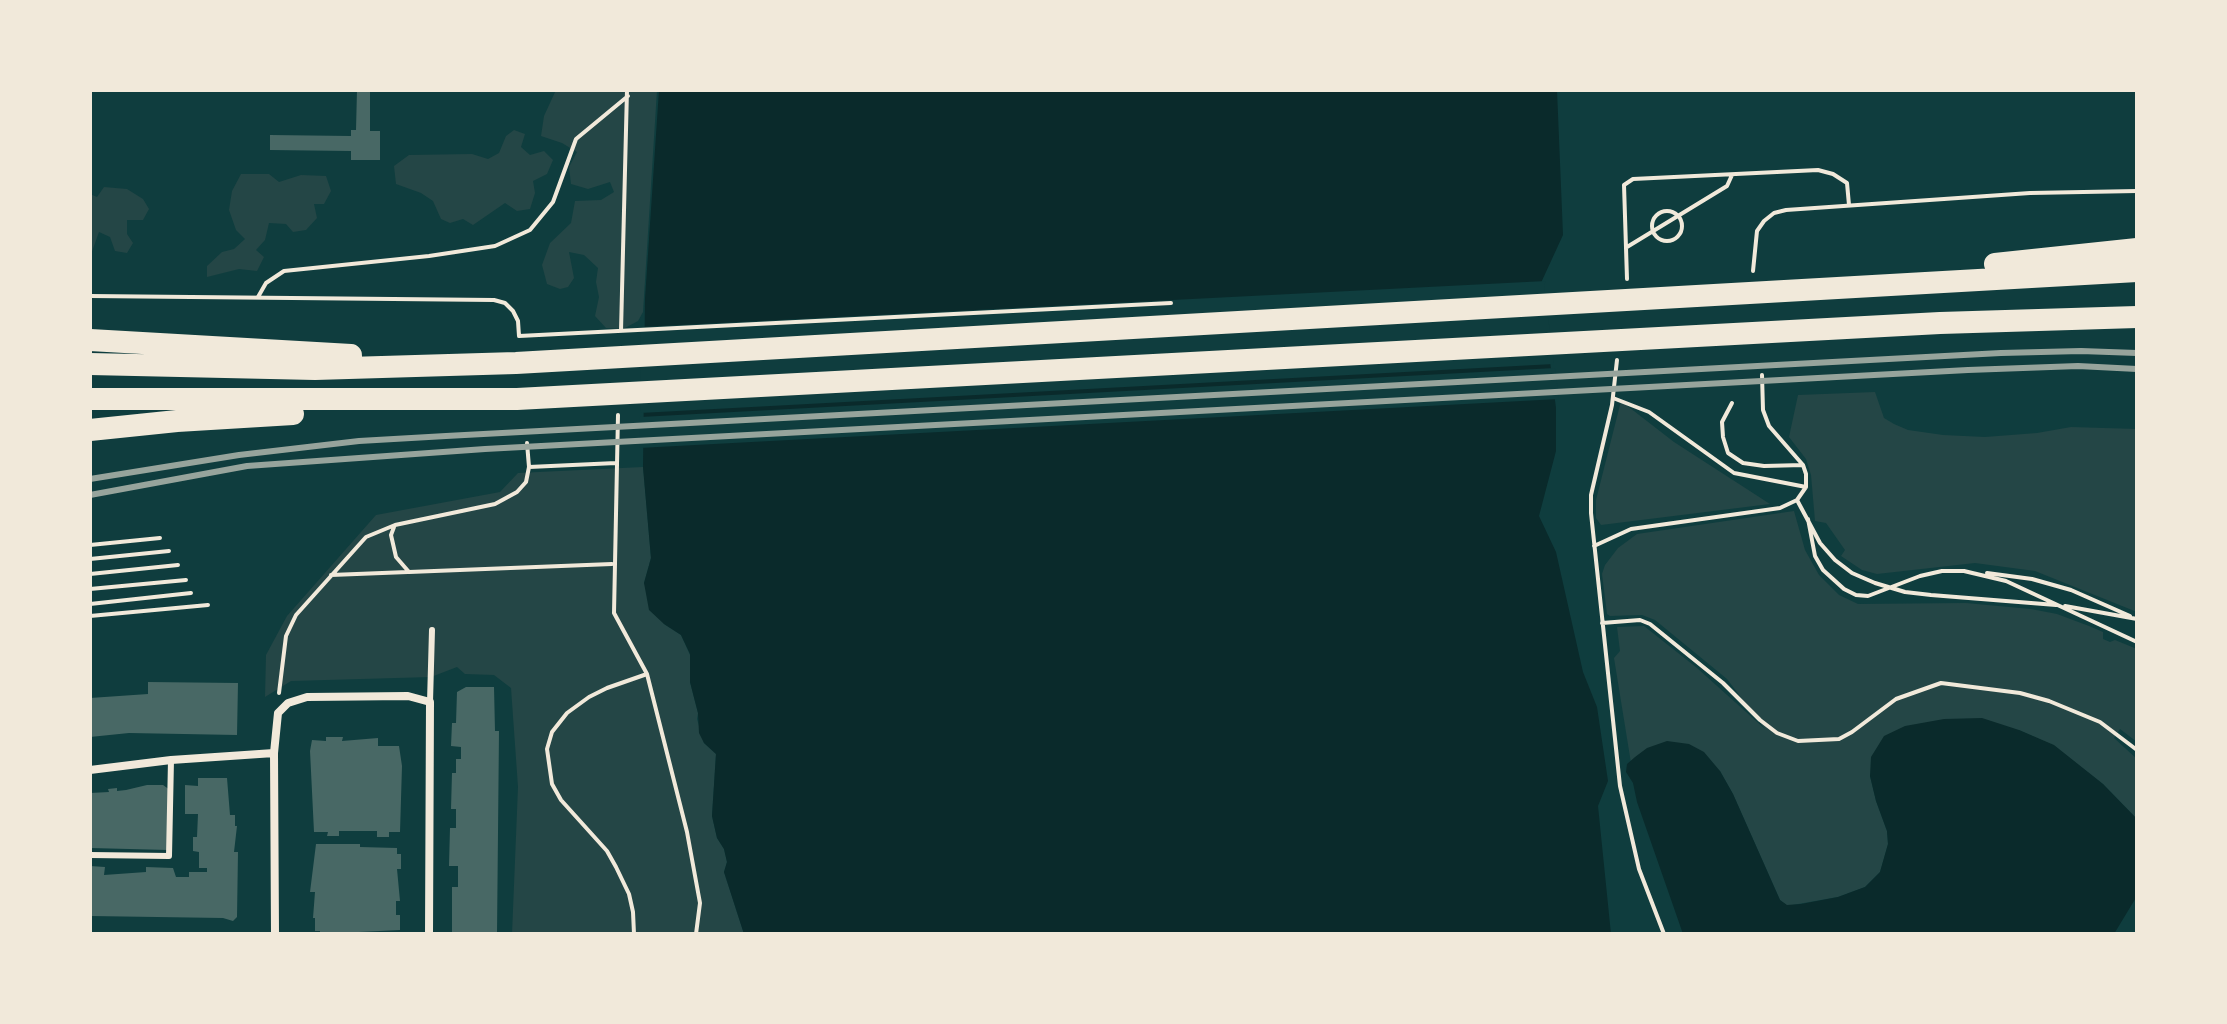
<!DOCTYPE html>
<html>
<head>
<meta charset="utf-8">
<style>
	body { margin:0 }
	#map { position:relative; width:2227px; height:1024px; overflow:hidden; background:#0f3d3e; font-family:Helvetica,sans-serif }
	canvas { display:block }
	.frame { position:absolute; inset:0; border:92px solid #f1e9da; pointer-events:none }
</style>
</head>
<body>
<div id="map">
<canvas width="2227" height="1024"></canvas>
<div class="frame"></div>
</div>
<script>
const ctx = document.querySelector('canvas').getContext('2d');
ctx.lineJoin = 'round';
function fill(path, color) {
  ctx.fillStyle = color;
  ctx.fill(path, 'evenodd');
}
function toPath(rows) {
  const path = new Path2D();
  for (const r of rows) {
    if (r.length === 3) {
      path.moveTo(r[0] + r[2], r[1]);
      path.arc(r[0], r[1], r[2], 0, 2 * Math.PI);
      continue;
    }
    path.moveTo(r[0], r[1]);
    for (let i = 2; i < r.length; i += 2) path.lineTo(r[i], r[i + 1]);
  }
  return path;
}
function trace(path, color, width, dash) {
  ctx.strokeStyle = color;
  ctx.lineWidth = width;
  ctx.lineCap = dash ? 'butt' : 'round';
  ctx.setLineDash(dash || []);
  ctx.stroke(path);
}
const green = toPath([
	[556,90,657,90,643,312,638,321,623,329,606,328,595,316,599,297,596,282,598,268,584,255,569,252,574,278,568,287,560,289,547,284,542,265,550,243,571,223,575,201,601,200,614,192,610,182,588,189,571,184,569,167,577,152,562,143,541,136,544,116],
	[514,130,525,134,521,147,530,155,544,151,553,160,547,174,533,181,535,193,530,209,517,211,505,203,473,225,463,219,450,223,441,219,433,201,421,193,396,184,394,166,409,155,472,154,488,159,499,153,506,136],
	[241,174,269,174,279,182,301,175,326,176,331,191,324,204,314,204,317,218,306,230,293,232,286,224,269,223,265,240,256,250,264,257,257,271,239,269,207,277,207,266,222,252,234,249,245,239,236,230,229,210,232,191],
	[104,187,127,189,143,199,149,209,143,220,127,220,127,234,133,243,127,253,115,251,110,237,99,232,90,257,90,194,97,197],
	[1875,392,1884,418,1894,424,1908,430,1943,435,1985,437,2037,433,2071,427,2137,429,2137,612,2035,571,1975,563,1877,574,1862,570,1841,556,1845,550,1826,523,1815,521,1811,475,1806,459,1789,437,1798,395],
	[1621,401,1674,442,1770,504,1601,525,1596,518,1596,500],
	[643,467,651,558,644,583,664,624,681,635,690,655,690,682,698,713,697,719,704,743,716,754,712,816,717,838,724,849,727,862,724,872,744,934,512,934,518,787,511,688,494,675,465,674,457,667,431,677,291,681,265,697,266,655,287,616,376,515,500,492,518,473],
	[1794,511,1805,550,1819,575,1839,595,1858,604,1966,603,2031,609,2057,614,2089,626,2103,632,2103,639,2110,642,2115,640,2137,649,2137,742,2120,729,2114,738,2137,759,2137,819,2103,784,2054,746,2019,730,1870,776,1876,801,1887,831,1888,844,1880,872,1865,887,1838,897,1787,906,1780,900,1733,794,1720,771,1631,763,1614,658,1620,651,1617,627,1644,626,1697,668,1765,729,1727,679,1655,620,1642,615,1610,616,1607,614,1602,574,1605,565,1618,548,1637,534]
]);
const water = toPath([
	[659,90,1557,90,1563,235,1540,285,1556,408,1556,451,1539,516,1556,552,1583,672,1597,707,1608,781,1598,806,1611,934,744,934,724,872,727,862,724,849,717,838,712,816,716,754,704,743,699,733,698,713,690,682,690,654,681,635,664,624,649,610,644,583,651,558,643,467,645,299],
	[1982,718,2019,730,2054,745,2103,784,2137,819,2137,896,2114,934,1683,934,1637,802,1633,783,1626,772,1627,764,1635,757,1647,748,1667,741,1689,744,1704,752,1720,771,1733,794,1780,900,1787,905,1801,904,1838,897,1865,887,1880,872,1888,844,1887,831,1876,801,1870,776,1871,757,1884,736,1905,726,1944,719]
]);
const pier = toPath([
	[1546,281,1544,285,1554,364,640,413,641,327],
	[1555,368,1559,399,639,448,640,417]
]);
const building = toPath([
	[357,90,370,90,370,131,380,131,380,160,351,160,351,151,270,150,270,135,351,136,351,130,356,130],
	[148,682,238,683,237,735,129,733,90,737,90,698,148,694],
	[466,687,494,687,495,731,499,731,497,934,452,933,452,887,458,887,458,866,449,866,450,828,456,828,456,809,451,809,452,773,456,773,456,759,461,759,461,747,451,746,452,723,456,723,457,692],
	[326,737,343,737,342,741,378,738,378,746,399,746,402,766,400,832,389,832,389,837,377,837,377,831,339,831,339,836,327,836,328,832,314,832,310,751,312,740,326,741],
	[198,778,227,778,230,815,235,815,235,826,237,826,234,852,238,852,237,917,233,921,223,918,90,916,90,866,105,867,104,875,146,872,146,867,173,868,176,877,189,877,189,872,207,872,207,868,199,868,199,852,193,851,193,837,197,837,198,814,185,814,185,785,198,786],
	[147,785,163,785,170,790,168,850,90,848,90,793,109,792,108,789,117,788,117,791,126,790],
	[316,844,360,844,360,847,397,848,397,854,401,854,401,869,397,869,400,901,396,901,396,915,400,915,400,930,359,932,359,934,320,934,320,931,315,931,315,918,313,918,315,892,310,892]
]);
const path = toPath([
	[1667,226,15],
	[1627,247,1727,186,1732,175],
	[1753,271,1757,231,1764,221,1774,213,1786,210,2030,193,2137,191],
	[1627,279,1624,185,1633,179,1818,170,1833,174,1847,183,1849,205],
	[90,296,494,300,505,303,513,311,518,321,519,336,1171,303],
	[258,297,266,283,284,271,429,256,495,246,530,230,553,202,576,139,628,96],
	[621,331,627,90],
	[1617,360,1612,405,1591,495,1591,513,1620,786,1639,869,1664,934],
	[1613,398,1649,412,1734,473,1806,487],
	[1732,403,1722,422,1723,437,1728,453,1743,463,1764,466,1803,465],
	[618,415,614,613,647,674,687,832,700,903,696,934],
	[529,467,616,463],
	[1797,500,1820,543,1835,560,1852,573,1875,583,1905,592,1931,595,2056,605],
	[1808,519,1815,556,1823,570,1844,589,1856,595,1868,596,1920,576,1942,571,1964,571,2006,581,2137,642],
	[394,527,391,535,396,557,409,572,612,564],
	[90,545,160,538],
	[1594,546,1631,529,1780,508,1797,500,1806,487,1806,474,1803,465,1769,426,1763,410,1762,375],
	[90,559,169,551],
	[1987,573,2032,579,2071,590,2130,616],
	[90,574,178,565],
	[331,575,408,572],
	[90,589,186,580],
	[90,604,191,593],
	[2065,606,2137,619],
	[90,616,208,605],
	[1602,623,1640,620,1650,624,1723,683,1760,720,1777,733,1798,741,1839,739,1852,732,1896,699,1941,683,2020,693,2049,701,2100,722,2137,750],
	[279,693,286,636,296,615,366,537,395,525,495,504,517,492,526,482,529,467,527,443],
	[634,934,633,912,629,894,616,867,607,851,561,800,552,784,547,749,552,732,567,713,589,697,607,688,647,674]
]);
const service = toPath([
	[430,702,432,630],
	[90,855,169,856,171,760]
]);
const minor = toPath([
	[90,770,171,760,274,753],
	[275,934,274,753,278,713,288,703,307,697,408,696,430,702,429,934]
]);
const motorway = toPath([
	[1995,264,2137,249],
	[90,340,351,355],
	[90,364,315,369,516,363,2137,271],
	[90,399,517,399,1940,323,2137,317],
	[90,430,177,421,293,414]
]);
const rail = toPath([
	[90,479,239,455,359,441,446,436,2001,353,2081,351,2137,353],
	[90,495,247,466,485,449,1968,370,2078,366,2137,369]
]);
fill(green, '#244646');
fill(water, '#0a2a2b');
fill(pier, '#0f3d3e');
fill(building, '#486865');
trace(path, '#f1e9da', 4);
trace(service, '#f1e9da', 6);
trace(minor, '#f1e9da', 8);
trace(motorway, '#f1e9da', 22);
trace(rail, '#97a49c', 6);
</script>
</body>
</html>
